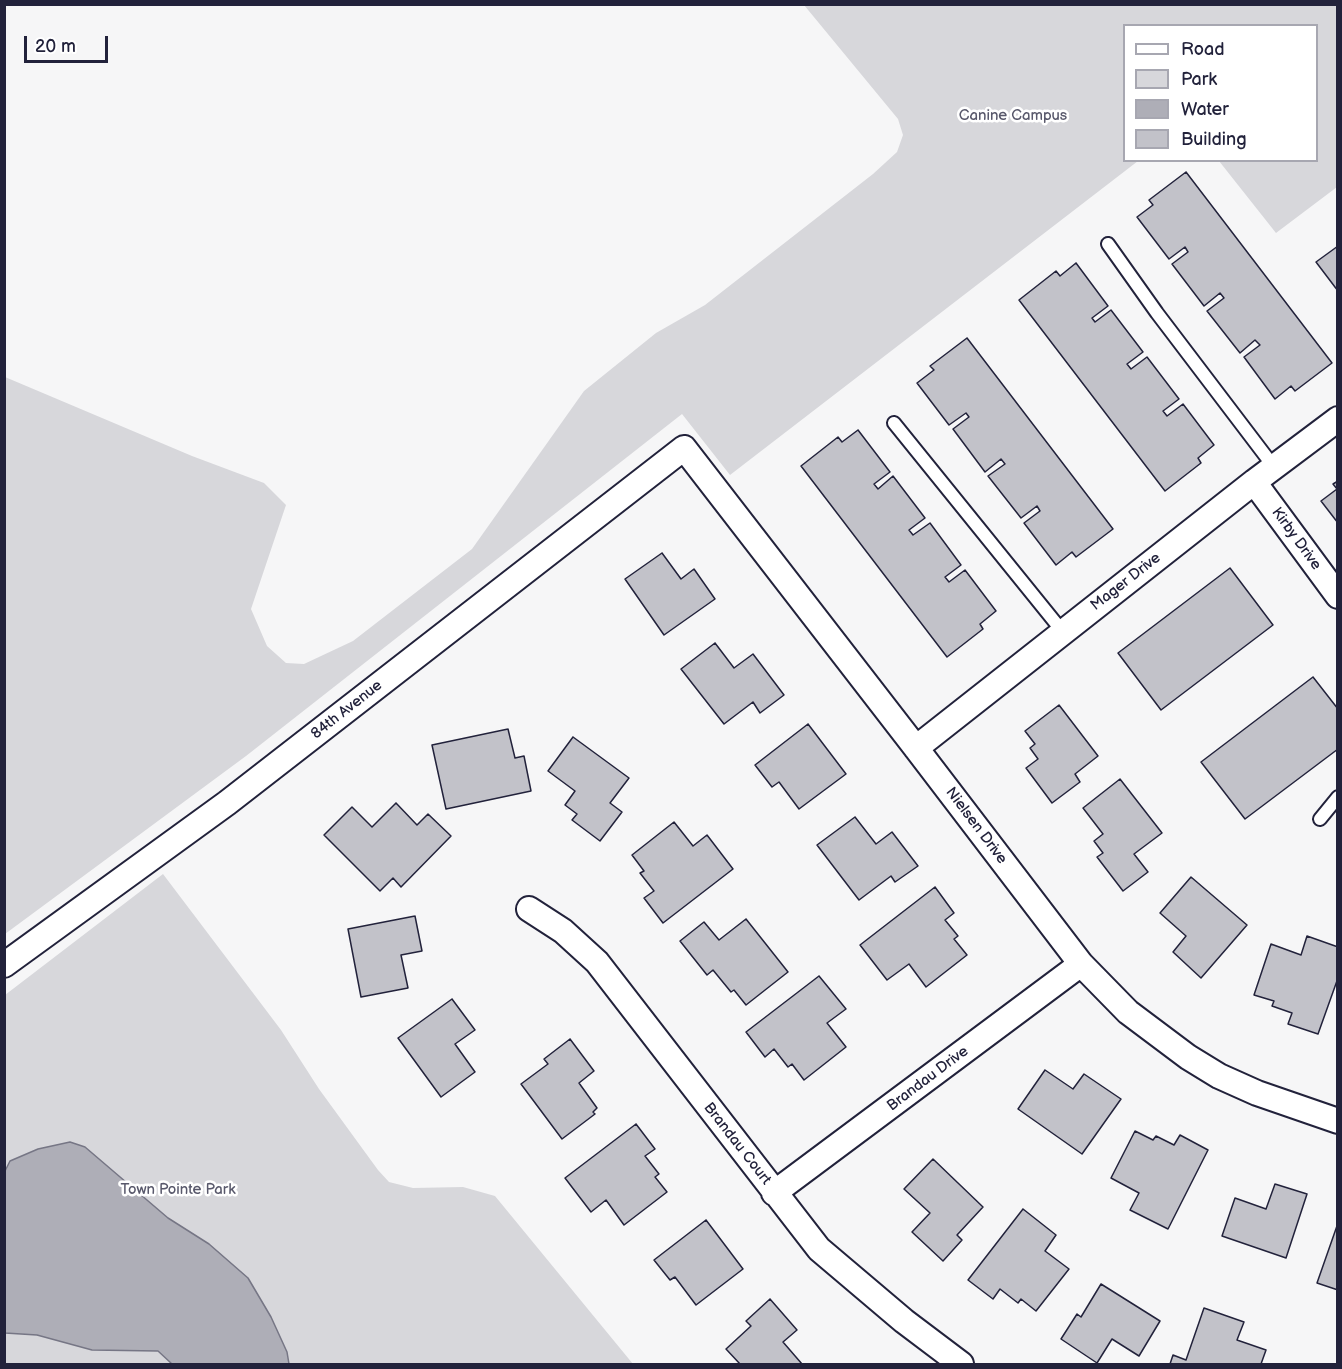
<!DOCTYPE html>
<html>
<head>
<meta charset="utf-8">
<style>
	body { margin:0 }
	#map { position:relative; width:1342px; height:1369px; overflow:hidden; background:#f6f6f7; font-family:"Balsamiq Sans",sans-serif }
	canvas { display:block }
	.frame { position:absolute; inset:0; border:6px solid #22223b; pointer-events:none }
	.legend { position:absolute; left:1123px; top:24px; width:195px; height:138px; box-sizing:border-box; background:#fff; border:2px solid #a7a7b1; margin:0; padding:8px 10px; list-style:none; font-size:18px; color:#22223b }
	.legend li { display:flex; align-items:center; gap:12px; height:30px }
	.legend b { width:30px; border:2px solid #a7a7b1 }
	.scale { position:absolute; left:24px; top:36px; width:84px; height:27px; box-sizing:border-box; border:3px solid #22223b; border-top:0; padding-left:8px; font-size:18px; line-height:21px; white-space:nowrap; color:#22223b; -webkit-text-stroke:4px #fff; paint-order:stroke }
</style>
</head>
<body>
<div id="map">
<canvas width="1342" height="1369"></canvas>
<div class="frame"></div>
<ul class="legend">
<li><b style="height:8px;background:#fff"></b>Road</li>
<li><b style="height:16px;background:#d7d7db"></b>Park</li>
<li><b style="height:16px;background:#aeaeb7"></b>Water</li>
<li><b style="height:16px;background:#c2c2c9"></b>Building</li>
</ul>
<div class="scale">20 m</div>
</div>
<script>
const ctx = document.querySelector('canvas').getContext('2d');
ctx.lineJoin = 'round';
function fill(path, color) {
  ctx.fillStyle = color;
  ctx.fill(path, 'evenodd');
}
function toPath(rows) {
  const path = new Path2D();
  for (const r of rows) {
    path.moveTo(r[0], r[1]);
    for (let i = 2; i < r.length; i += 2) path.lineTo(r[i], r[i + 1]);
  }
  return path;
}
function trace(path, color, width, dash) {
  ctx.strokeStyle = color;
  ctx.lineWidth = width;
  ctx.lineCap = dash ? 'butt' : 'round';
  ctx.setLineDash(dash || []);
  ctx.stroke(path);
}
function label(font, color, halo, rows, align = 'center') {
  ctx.font = font + ' "Balsamiq Sans",sans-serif';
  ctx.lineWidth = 5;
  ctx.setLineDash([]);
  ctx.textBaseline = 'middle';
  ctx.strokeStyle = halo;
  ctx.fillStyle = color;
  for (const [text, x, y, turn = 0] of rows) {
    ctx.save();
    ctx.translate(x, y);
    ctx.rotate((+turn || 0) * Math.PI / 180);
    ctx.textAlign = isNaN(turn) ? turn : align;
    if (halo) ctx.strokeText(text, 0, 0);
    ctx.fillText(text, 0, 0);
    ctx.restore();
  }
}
const green = toPath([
	[804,5,1337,5,1337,187,1276,233,1219,161,1316,160,1316,26,1124,26,1124,160,1138,161,730,475,682,414,246,756,5,934,5,377,192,456,264,483,286,505,251,609,267,646,286,663,304,664,353,641,472,549,584,391,656,333,705,305,873,174,897,152,903,135,898,119],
	[163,874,281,1030,319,1089,378,1170,389,1182,413,1188,463,1187,495,1196,633,1364,5,1364,5,995]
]);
const water = toPath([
	[70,1142,85,1147,168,1218,209,1244,248,1278,271,1317,287,1352,289,1364,172,1364,158,1351,92,1350,37,1335,5,1333,5,1171,10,1161,38,1149,70,1142]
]);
const building = toPath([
	[1186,172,1332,363,1295,391,1291,386,1275,399,1244,357,1260,345,1255,340,1240,353,1207,311,1224,298,1220,293,1204,306,1172,264,1188,252,1185,247,1169,259,1137,217,1153,205,1149,200,1186,172],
	[1338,246,1338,291,1316,262,1338,246],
	[1076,263,1108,306,1092,318,1095,322,1111,310,1143,352,1127,364,1131,369,1147,357,1179,399,1163,411,1167,416,1183,404,1214,445,1198,458,1201,463,1165,491,1019,300,1056,271,1060,276,1076,263],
	[967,338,1113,529,1076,557,1072,552,1056,565,1024,523,1040,511,1037,506,1021,518,988,476,1005,464,1001,459,985,472,953,429,969,417,966,413,949,425,917,383,934,370,930,366,967,338],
	[858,430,890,472,874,484,878,489,893,476,925,518,909,530,913,535,930,523,961,565,945,577,949,582,965,570,996,611,980,624,983,629,947,657,801,466,838,437,842,442,858,430],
	[1338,481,1338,523,1321,501,1337,489,1333,484,1338,481],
	[662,553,681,579,694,569,715,599,664,635,625,579,662,553],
	[1230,568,1273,625,1161,710,1118,653,1230,568],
	[715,643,734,668,753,654,784,695,760,713,753,702,724,724,681,669,715,643],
	[1313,677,1338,709,1338,749,1245,819,1201,762,1313,677],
	[1059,705,1098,756,1075,774,1080,782,1052,803,1026,768,1038,759,1030,748,1035,744,1025,731,1059,705],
	[808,724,846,774,799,809,779,782,772,787,755,765,808,724],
	[508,729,515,758,524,756,531,791,446,809,432,745,508,729],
	[573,737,629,778,610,803,622,812,600,841,572,820,577,814,565,805,575,791,548,771,573,737],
	[1120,779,1162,833,1134,854,1148,872,1123,891,1097,857,1103,853,1094,841,1103,834,1083,808,1120,779],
	[396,803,417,825,428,814,451,836,401,887,393,878,380,891,324,835,352,807,372,827,396,803],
	[855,817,876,844,892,832,918,866,895,882,891,876,859,900,817,845,855,817],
	[674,822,693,846,707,835,733,869,663,923,644,898,654,891,640,873,644,871,632,855,674,822],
	[1191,877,1247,925,1201,978,1173,952,1186,936,1160,913,1191,877],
	[935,887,954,913,945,920,958,936,954,939,967,955,926,987,909,964,887,980,860,945,935,887],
	[415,916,422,951,401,955,408,988,361,997,348,929,415,916],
	[746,919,788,972,746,1005,734,990,731,992,713,970,707,975,680,941,704,922,719,940,746,919],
	[1307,936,1338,947,1338,978,1318,1034,1288,1024,1292,1013,1272,1006,1274,1001,1254,995,1271,944,1301,955,1307,936],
	[819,976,846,1009,827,1023,846,1047,804,1080,792,1064,788,1067,774,1049,765,1057,746,1032,819,976],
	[452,999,475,1030,455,1044,475,1072,441,1097,398,1038,452,999],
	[570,1039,594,1071,579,1083,597,1108,593,1112,595,1114,562,1139,521,1084,548,1064,544,1059,570,1039],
	[1045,1070,1073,1089,1084,1074,1121,1099,1082,1154,1018,1109,1045,1070],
	[636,1124,655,1149,645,1156,659,1174,655,1177,667,1192,624,1225,606,1200,591,1212,565,1178,636,1124],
	[1135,1131,1153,1140,1156,1136,1174,1145,1180,1135,1208,1150,1168,1229,1130,1210,1139,1193,1111,1178,1135,1131],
	[933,1159,983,1207,957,1235,962,1240,943,1261,912,1232,930,1213,904,1189,933,1159],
	[1275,1184,1307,1194,1286,1258,1222,1236,1235,1198,1266,1209,1275,1184],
	[1023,1209,1056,1235,1045,1251,1069,1269,1036,1311,1021,1299,1018,1303,1000,1289,993,1299,968,1280,1023,1209],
	[706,1220,743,1269,696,1305,675,1277,670,1280,654,1260,706,1220],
	[1338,1223,1338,1290,1317,1283,1338,1223],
	[1101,1284,1160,1321,1139,1356,1112,1339,1097,1363,1061,1339,1077,1314,1081,1317,1101,1284],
	[770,1299,797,1330,783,1342,802,1364,740,1364,726,1349,751,1326,746,1321,770,1299],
	[1204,1308,1244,1322,1237,1340,1266,1350,1261,1364,1170,1364,1173,1355,1186,1360,1204,1308]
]);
const lane = toPath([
	[1108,244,1157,313,1274,467],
	[894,423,1063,632],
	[1320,819,1338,797]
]);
const street = toPath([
	[1254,482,1338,596],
	[916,748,1254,482,1338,419],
	[529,909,563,931,597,962,819,1249,904,1321,961,1364],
	[4,965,227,803,684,448,916,748,1081,964,1128,1012,1188,1057,1219,1076,1257,1093,1338,1121],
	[774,1193,1081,964]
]);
const parkNames = [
	["Canine Campus",1013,116],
	["Town Pointe Park",178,1190]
];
const streetNames = [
	["Kirby Drive",1296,539,54],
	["Mager Drive",1126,582,-38],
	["84th Avenue",347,710,-38],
	["Nielsen Drive",976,826,53],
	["Brandau Drive",928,1079,-37],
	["Brandau Court",737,1144,52]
];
fill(green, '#d7d7db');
fill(water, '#aeaeb7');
trace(water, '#767685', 1.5);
fill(building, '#c2c2c9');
trace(building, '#22223b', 1.5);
trace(lane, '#22223b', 16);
trace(street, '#22223b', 28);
trace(lane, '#fff', 12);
trace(street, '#fff', 24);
label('15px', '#58586b', '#fff', parkNames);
label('15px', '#22223b', '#fff', streetNames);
</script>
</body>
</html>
